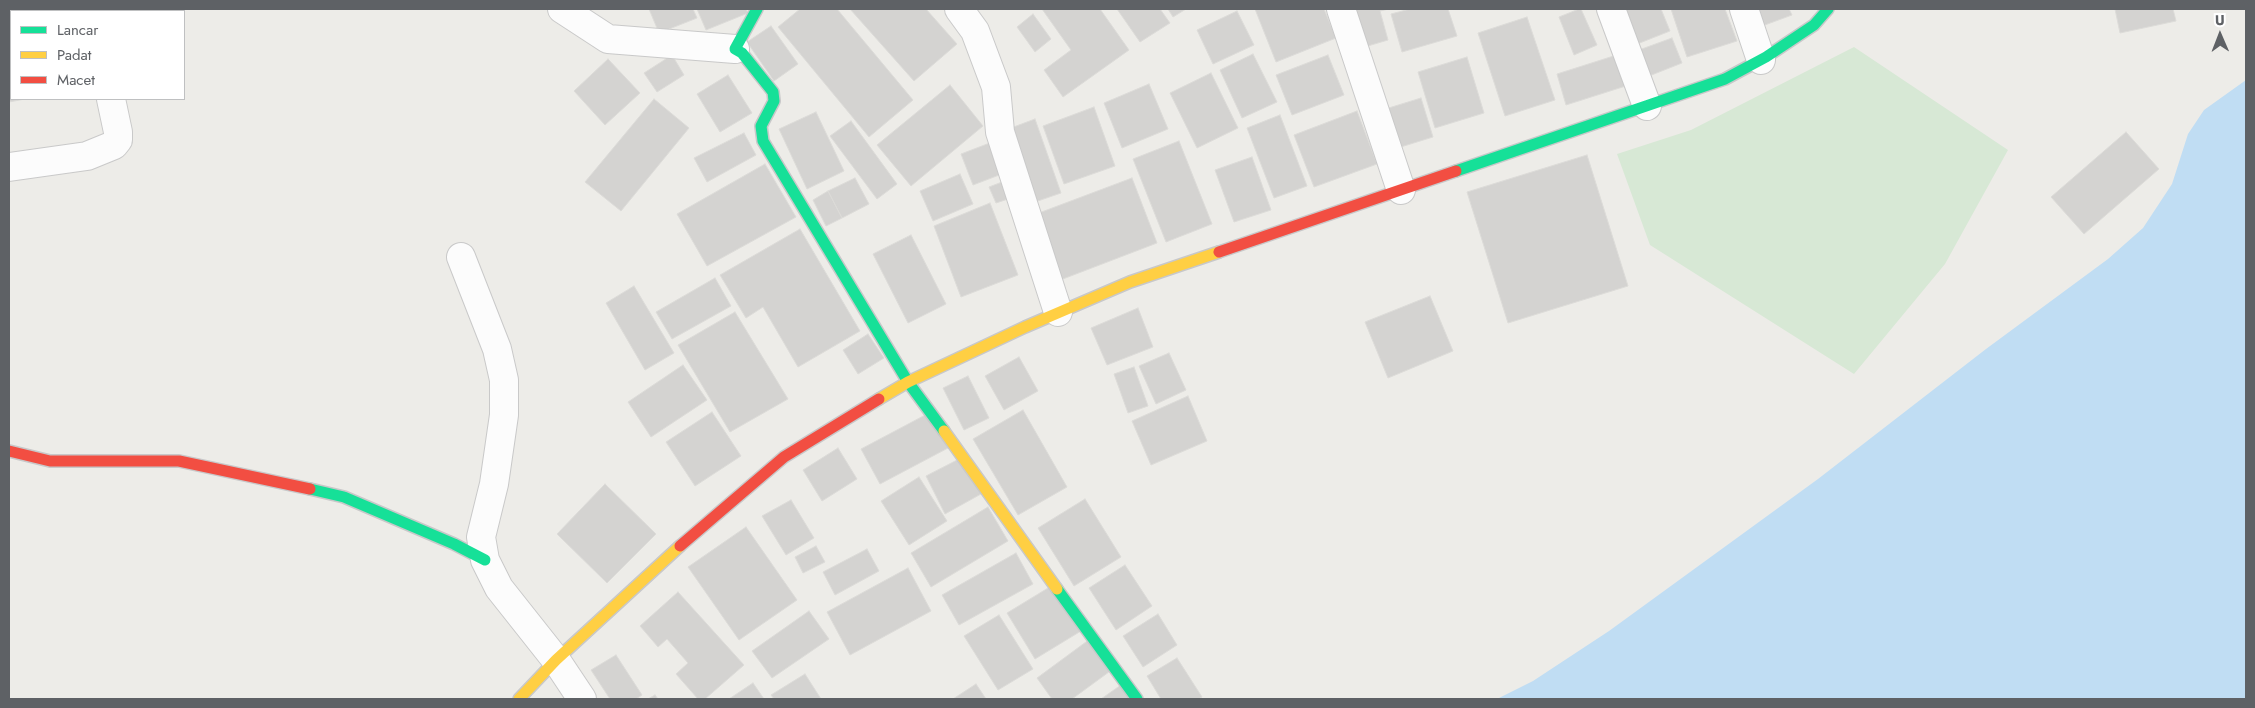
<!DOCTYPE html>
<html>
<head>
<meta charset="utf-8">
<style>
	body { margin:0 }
	#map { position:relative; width:2255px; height:708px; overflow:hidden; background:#edece8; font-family:Jost,sans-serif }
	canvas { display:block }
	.frame { position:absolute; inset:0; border:10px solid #5e6165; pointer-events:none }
	.legend { position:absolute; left:10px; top:10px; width:175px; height:90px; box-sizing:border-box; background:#fff; border:1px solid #bfc0c1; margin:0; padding:6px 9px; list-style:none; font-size:15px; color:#5e6165 }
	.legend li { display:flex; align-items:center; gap:10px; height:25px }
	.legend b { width:25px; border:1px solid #bfc0c1 }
	.north { position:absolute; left:2195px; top:10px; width:50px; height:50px; -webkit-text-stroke:4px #fff; paint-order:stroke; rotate:359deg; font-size:14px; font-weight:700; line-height:20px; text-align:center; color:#5e6165 }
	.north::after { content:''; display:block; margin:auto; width:18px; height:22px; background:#5e6165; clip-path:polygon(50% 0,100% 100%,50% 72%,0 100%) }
</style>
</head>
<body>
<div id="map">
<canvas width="2255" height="708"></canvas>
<div class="frame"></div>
<ul class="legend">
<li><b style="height:6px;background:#16e098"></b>Lancar</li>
<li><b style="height:6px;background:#ffcf43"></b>Padat</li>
<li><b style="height:6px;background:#f24e42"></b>Macet</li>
</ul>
<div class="north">U</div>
</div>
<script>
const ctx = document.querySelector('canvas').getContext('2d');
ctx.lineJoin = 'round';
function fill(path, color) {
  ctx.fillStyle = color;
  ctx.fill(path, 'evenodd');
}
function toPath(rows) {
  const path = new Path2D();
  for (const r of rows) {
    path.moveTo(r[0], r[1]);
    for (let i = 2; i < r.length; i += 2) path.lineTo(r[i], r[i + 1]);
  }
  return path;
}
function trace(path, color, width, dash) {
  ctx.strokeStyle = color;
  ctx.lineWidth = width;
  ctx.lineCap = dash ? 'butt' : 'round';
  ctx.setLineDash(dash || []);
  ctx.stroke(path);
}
const green = toPath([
	[1854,47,2008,150,1945,264,1854,374,1650,245,1617,154,1691,130]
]);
const water = toPath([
	[2246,80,2246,699,1497,699,1533,681,1609,631,1818,479,1986,349,2108,259,2143,228,2172,184,2188,134,2204,110]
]);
const building = toPath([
	[9,9,49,9,50,11,11,11,11,99,25,99,9,102,9,9],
	[649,9,693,9,697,18,659,33,649,9],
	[697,9,746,9,748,13,706,30,697,9],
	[800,9,837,9,913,100,869,137,778,27,800,9],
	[850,9,926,9,957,44,914,81,850,9],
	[1042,9,1100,9,1129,50,1063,97,1044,70,1071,50,1042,9],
	[1117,9,1160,9,1170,23,1140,42,1117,9],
	[1168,9,1186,9,1173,17,1168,9],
	[1255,9,1324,9,1336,38,1276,62,1255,9],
	[1349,9,1389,9,1380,11,1388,40,1361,48,1349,9],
	[1410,9,1448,9,1457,36,1402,52,1391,14,1410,9],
	[1579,9,1581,9,1597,45,1574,55,1559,17,1579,9],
	[1619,9,1661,9,1670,31,1627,48,1619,9],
	[1671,9,1725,9,1737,41,1687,57,1671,9],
	[1746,9,1789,9,1792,15,1754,29,1746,9],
	[2115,9,2173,9,2176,21,2120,33,2115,9],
	[1237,11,1254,45,1213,64,1197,30,1237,11],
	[1033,14,1051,39,1035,52,1017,27,1033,14],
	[1527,17,1555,100,1505,116,1478,33,1527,17],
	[771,26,798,64,774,81,747,42,771,26],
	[1672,38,1682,63,1649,76,1639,50,1672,38],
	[1623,53,1632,84,1566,105,1557,74,1623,53],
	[1253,54,1277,102,1242,118,1220,70,1253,54],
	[672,55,684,75,657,92,644,73,672,55],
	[1328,55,1344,95,1292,115,1276,75,1328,55],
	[1467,57,1484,113,1435,128,1418,72,1467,57],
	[608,59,640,93,605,125,574,91,608,59],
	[1211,73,1238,128,1197,148,1170,93,1211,73],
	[728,75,752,113,720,132,697,94,728,75],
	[1149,84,1168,129,1122,148,1104,103,1149,84],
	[950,85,983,126,911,186,877,145,950,85],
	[1421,98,1433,137,1391,150,1379,111,1421,98],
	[654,99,689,128,621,211,585,182,654,99],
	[1094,107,1115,166,1064,184,1043,126,1094,107],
	[1357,111,1377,164,1314,187,1294,135,1357,111],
	[816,112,844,171,807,189,779,129,816,112],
	[1280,115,1307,186,1274,198,1247,128,1280,115],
	[1035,119,1061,193,1029,204,1003,131,1035,119],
	[851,121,897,184,877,199,830,136,851,121],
	[2126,132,2159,169,2084,234,2051,197,2126,132],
	[744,133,756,155,707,182,694,158,744,133],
	[995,141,1007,172,973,185,961,154,995,141],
	[1179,141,1212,224,1166,242,1133,159,1179,141],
	[1587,155,1628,286,1508,323,1467,192,1587,155],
	[1252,157,1271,210,1234,222,1215,170,1252,157],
	[765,164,796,217,707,266,677,214,765,164],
	[960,174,973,204,933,221,920,191,960,174],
	[855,178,869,204,842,218,828,191,855,178],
	[1132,178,1157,243,1055,282,1031,216,1132,178],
	[1010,179,1017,196,996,203,989,187,1010,179],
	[828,191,842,218,826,226,813,200,828,191],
	[990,203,1018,275,961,297,934,226,990,203],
	[800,229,860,331,798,367,763,307,746,318,720,275,800,229],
	[911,235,946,304,908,323,873,254,911,235],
	[715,278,731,306,672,339,656,312,715,278],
	[634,286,674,353,645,370,606,303,634,286],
	[1430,296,1453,351,1388,378,1365,322,1430,296],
	[1138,308,1153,347,1107,365,1091,328,1138,308],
	[735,312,788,399,730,432,678,345,735,312],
	[868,334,884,358,858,374,843,350,868,334],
	[1169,353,1186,390,1156,404,1139,366,1169,353],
	[1019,357,1038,391,1004,410,985,376,1019,357],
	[683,365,707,400,651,437,628,402,683,365],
	[1134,367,1148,406,1128,413,1114,374,1134,367],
	[968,376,989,418,964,430,943,388,968,376],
	[1188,396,1207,441,1151,465,1132,421,1188,396],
	[1023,410,1067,487,1018,515,973,439,1023,410],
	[712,412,741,456,695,486,666,442,712,412],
	[929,413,948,448,880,484,861,449,929,413],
	[838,448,857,479,822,501,803,470,838,448],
	[961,458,981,494,945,514,926,476,961,458],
	[919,477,947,521,909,545,881,501,919,477],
	[605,484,656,534,607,583,557,534,605,484],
	[1085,499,1121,557,1074,586,1038,528,1085,499],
	[791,500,814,538,786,555,762,516,791,500],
	[988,507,1008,541,931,587,911,553,988,507],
	[746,527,797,600,739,640,688,567,746,527],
	[816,546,825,562,803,573,795,557,816,546],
	[867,549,879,571,835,595,823,572,867,549],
	[1016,553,1033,584,959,625,942,595,1016,553],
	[1125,565,1152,606,1116,630,1089,588,1125,565],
	[908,568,931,611,850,655,827,612,908,568],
	[1053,585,1081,631,1035,659,1007,613,1053,585],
	[678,592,744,665,705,699,698,699,676,674,688,663,667,639,658,647,640,626,678,592],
	[809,611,829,639,772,678,752,651,809,611],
	[1158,614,1177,645,1143,667,1123,636,1158,614],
	[999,615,1033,669,998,690,964,636,999,615],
	[1090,639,1113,669,1072,699,1052,699,1037,678,1090,639],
	[616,655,642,695,636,699,610,699,591,670,616,655],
	[1177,658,1202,697,1198,699,1161,699,1147,676,1177,658],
	[805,674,821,699,774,699,771,695,805,674],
	[753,683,764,699,729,699,753,683],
	[976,684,986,699,953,699,976,684],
	[1121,685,1132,699,1101,699,1121,685],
	[655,695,658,699,648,699,655,695]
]);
const street = toPath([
	[562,9,608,39,735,49],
	[959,9,975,31,996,87,1000,132,1058,312],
	[1341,9,1401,190],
	[1611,9,1647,106],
	[1744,9,1761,60],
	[9,167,87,156,114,145,118,140,118,132,111,99],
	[461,257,497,349,504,380,504,415,494,484,481,537,485,560,499,588,556,660,582,699]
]);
const fast = toPath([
	[757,9,735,49,742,53,773,92,774,101,761,126,763,141,908,382,944,431],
	[1456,171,1725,79,1766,57,1814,25,1828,9],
	[310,489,344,497,454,544,485,560],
	[1057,589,1137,699]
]);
const slow = toPath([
	[879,399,908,382,1025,327,1130,282,1219,252],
	[944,431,1057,589],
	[519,699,556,660,680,546]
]);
const jam = toPath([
	[1219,252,1456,171],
	[9,451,50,461,179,461,310,489],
	[680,546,784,457,879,399]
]);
fill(green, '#d7e8d5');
fill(water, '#c0ddf3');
fill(building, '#d4d3d1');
trace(building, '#dcdbd8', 1);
trace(street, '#c9c9c9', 30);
trace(fast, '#c8c8c9', 14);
trace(slow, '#c8c8c9', 14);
trace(jam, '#c8c8c9', 14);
trace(street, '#fcfcfc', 28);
trace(fast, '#16e098', 11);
trace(slow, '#ffcf43', 11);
trace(jam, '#f24e42', 11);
</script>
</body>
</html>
